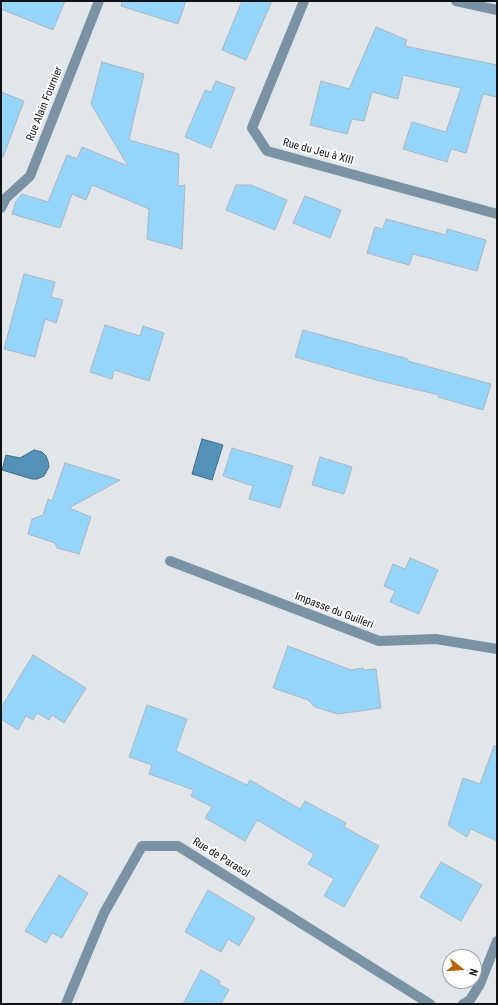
<!DOCTYPE html>
<html>
<head>
<meta charset="utf-8">
<style>
	body { margin:0 }
	#map { position:relative; width:498px; height:1005px; overflow:hidden; background:#e0e6e9; font-family:"Roboto Condensed",sans-serif }
	canvas { display:block }
	.frame { position:absolute; inset:0; border:2px solid #101213; pointer-events:none }
	.north { position:absolute; left:442px; top:949px; width:40px; height:40px; box-sizing:border-box; background:#fff; border:1px solid #9fa0a1; border-radius:50%; rotate:107deg; font-size:11px; font-weight:700; line-height:16px; text-align:center; color:#101213 }
	.north::after { content:''; display:block; margin:auto; width:14px; height:18px; background:#bb6100; clip-path:polygon(50% 0,100% 100%,50% 72%,0 100%) }
</style>
</head>
<body>
<div id="map">
<canvas width="498" height="1005"></canvas>
<div class="frame"></div>
<div class="north">N</div>
</div>
<script>
const ctx = document.querySelector('canvas').getContext('2d');
ctx.lineJoin = 'round';
function fill(path, color) {
  ctx.fillStyle = color;
  ctx.fill(path, 'evenodd');
}
function toPath(rows) {
  const path = new Path2D();
  for (const r of rows) {
    path.moveTo(r[0], r[1]);
    for (let i = 2; i < r.length; i += 2) path.lineTo(r[i], r[i + 1]);
  }
  return path;
}
function trace(path, color, width, dash) {
  ctx.strokeStyle = color;
  ctx.lineWidth = width;
  ctx.lineCap = dash ? 'butt' : 'round';
  ctx.setLineDash(dash || []);
  ctx.stroke(path);
}
function label(font, color, halo, rows, align = 'center') {
  ctx.font = font + ' "Roboto Condensed",sans-serif';
  ctx.lineWidth = 4;
  ctx.setLineDash([]);
  ctx.textBaseline = 'middle';
  ctx.strokeStyle = halo;
  ctx.fillStyle = color;
  for (const [text, x, y, turn = 0] of rows) {
    ctx.save();
    ctx.translate(x, y);
    ctx.rotate((+turn || 0) * Math.PI / 180);
    ctx.textAlign = isNaN(turn) ? turn : align;
    if (halo) ctx.strokeText(text, 0, 0);
    ctx.fillText(text, 0, 0);
    ctx.restore();
  }
}
const water = toPath([
	[202,439,223,445,212,480,192,474,202,439],
	[34,450,42,452,46,456,48,461,49,467,44,476,37,479,32,479,2,470,6,455,20,458,34,450]
]);
const building = toPath([
	[1,1,65,1,53,30,1,9,1,1],
	[122,1,186,1,178,24,121,6,122,1],
	[242,1,272,1,246,60,222,50,242,1],
	[376,27,407,40,405,46,497,65,497,97,483,94,466,153,451,149,447,162,403,149,412,122,446,132,461,88,403,75,398,99,372,92,364,121,352,119,347,134,310,125,321,81,349,89,376,27],
	[102,62,144,74,129,140,179,154,178,186,185,185,182,249,147,239,149,209,92,185,86,200,72,194,60,228,12,214,16,201,22,194,48,202,67,155,77,159,82,147,128,166,91,104,102,62],
	[216,81,235,88,211,148,185,137,205,90,211,92,216,81],
	[1,92,24,101,3,157,1,157,1,92],
	[236,185,251,185,287,200,275,230,226,210,236,185],
	[305,196,341,210,330,238,293,223,305,196],
	[386,219,446,235,447,229,486,240,477,271,413,254,409,265,367,253,375,227,383,229,386,219],
	[24,274,55,282,51,297,63,300,56,323,45,319,35,357,4,349,24,274],
	[105,325,140,336,143,326,164,333,149,381,114,370,112,379,90,372,105,325],
	[303,330,408,359,408,361,491,384,483,410,438,397,439,395,376,380,295,357,303,330],
	[232,448,293,466,280,508,249,499,253,486,223,476,232,448],
	[320,457,352,467,344,494,312,485,320,457],
	[65,463,120,480,69,508,91,517,79,554,57,548,55,543,28,534,32,519,43,515,48,499,52,501,65,463],
	[410,558,438,570,419,614,390,602,395,591,384,586,393,564,405,569,410,558],
	[288,646,351,670,363,668,363,670,376,669,381,708,338,714,315,707,308,700,273,688,288,646],
	[33,655,86,688,64,723,52,715,49,720,37,713,33,720,26,716,18,730,1,719,1,708,33,655],
	[147,705,187,719,176,751,247,785,250,780,300,809,305,801,346,823,344,827,379,846,344,907,324,896,334,879,308,864,314,854,257,820,245,841,205,818,212,807,191,796,194,790,149,774,152,765,129,757,147,705],
	[494,746,497,746,497,841,471,829,467,837,448,825,463,778,480,784,494,746],
	[441,862,482,885,461,921,420,897,441,862],
	[59,875,88,893,62,938,52,933,46,943,25,931,59,875],
	[208,890,255,918,239,946,228,939,221,952,185,932,208,890],
	[201,970,220,981,219,984,229,990,221,1004,183,1004,201,970]
]);
const street = toPath([
	[304,1,252,128,267,151,497,214],
	[456,1,497,10],
	[1,208,6,198,30,176,99,1],
	[170,561,379,641,436,639,497,649],
	[66,1004,104,913,142,846,178,846,430,1004],
	[463,1004,470,1000,480,984,497,941]
]);
const streetNames = [
	["Rue Alain Fournier",45,104,-68],
	["Rue du Jeu à XIII",318,152,15],
	["Impasse du Guilleri",334,611,21],
	["Rue de Parasol",221,858,32]
];
fill(water, '#5292b8');
trace(water, '#3e6c86', 1);
fill(building, '#95d6fe');
trace(building, '#b0b6b9', 1);
trace(street, '#7993a4', 10);
label('11px', '#101213', '#fff', streetNames);
</script>
</body>
</html>
